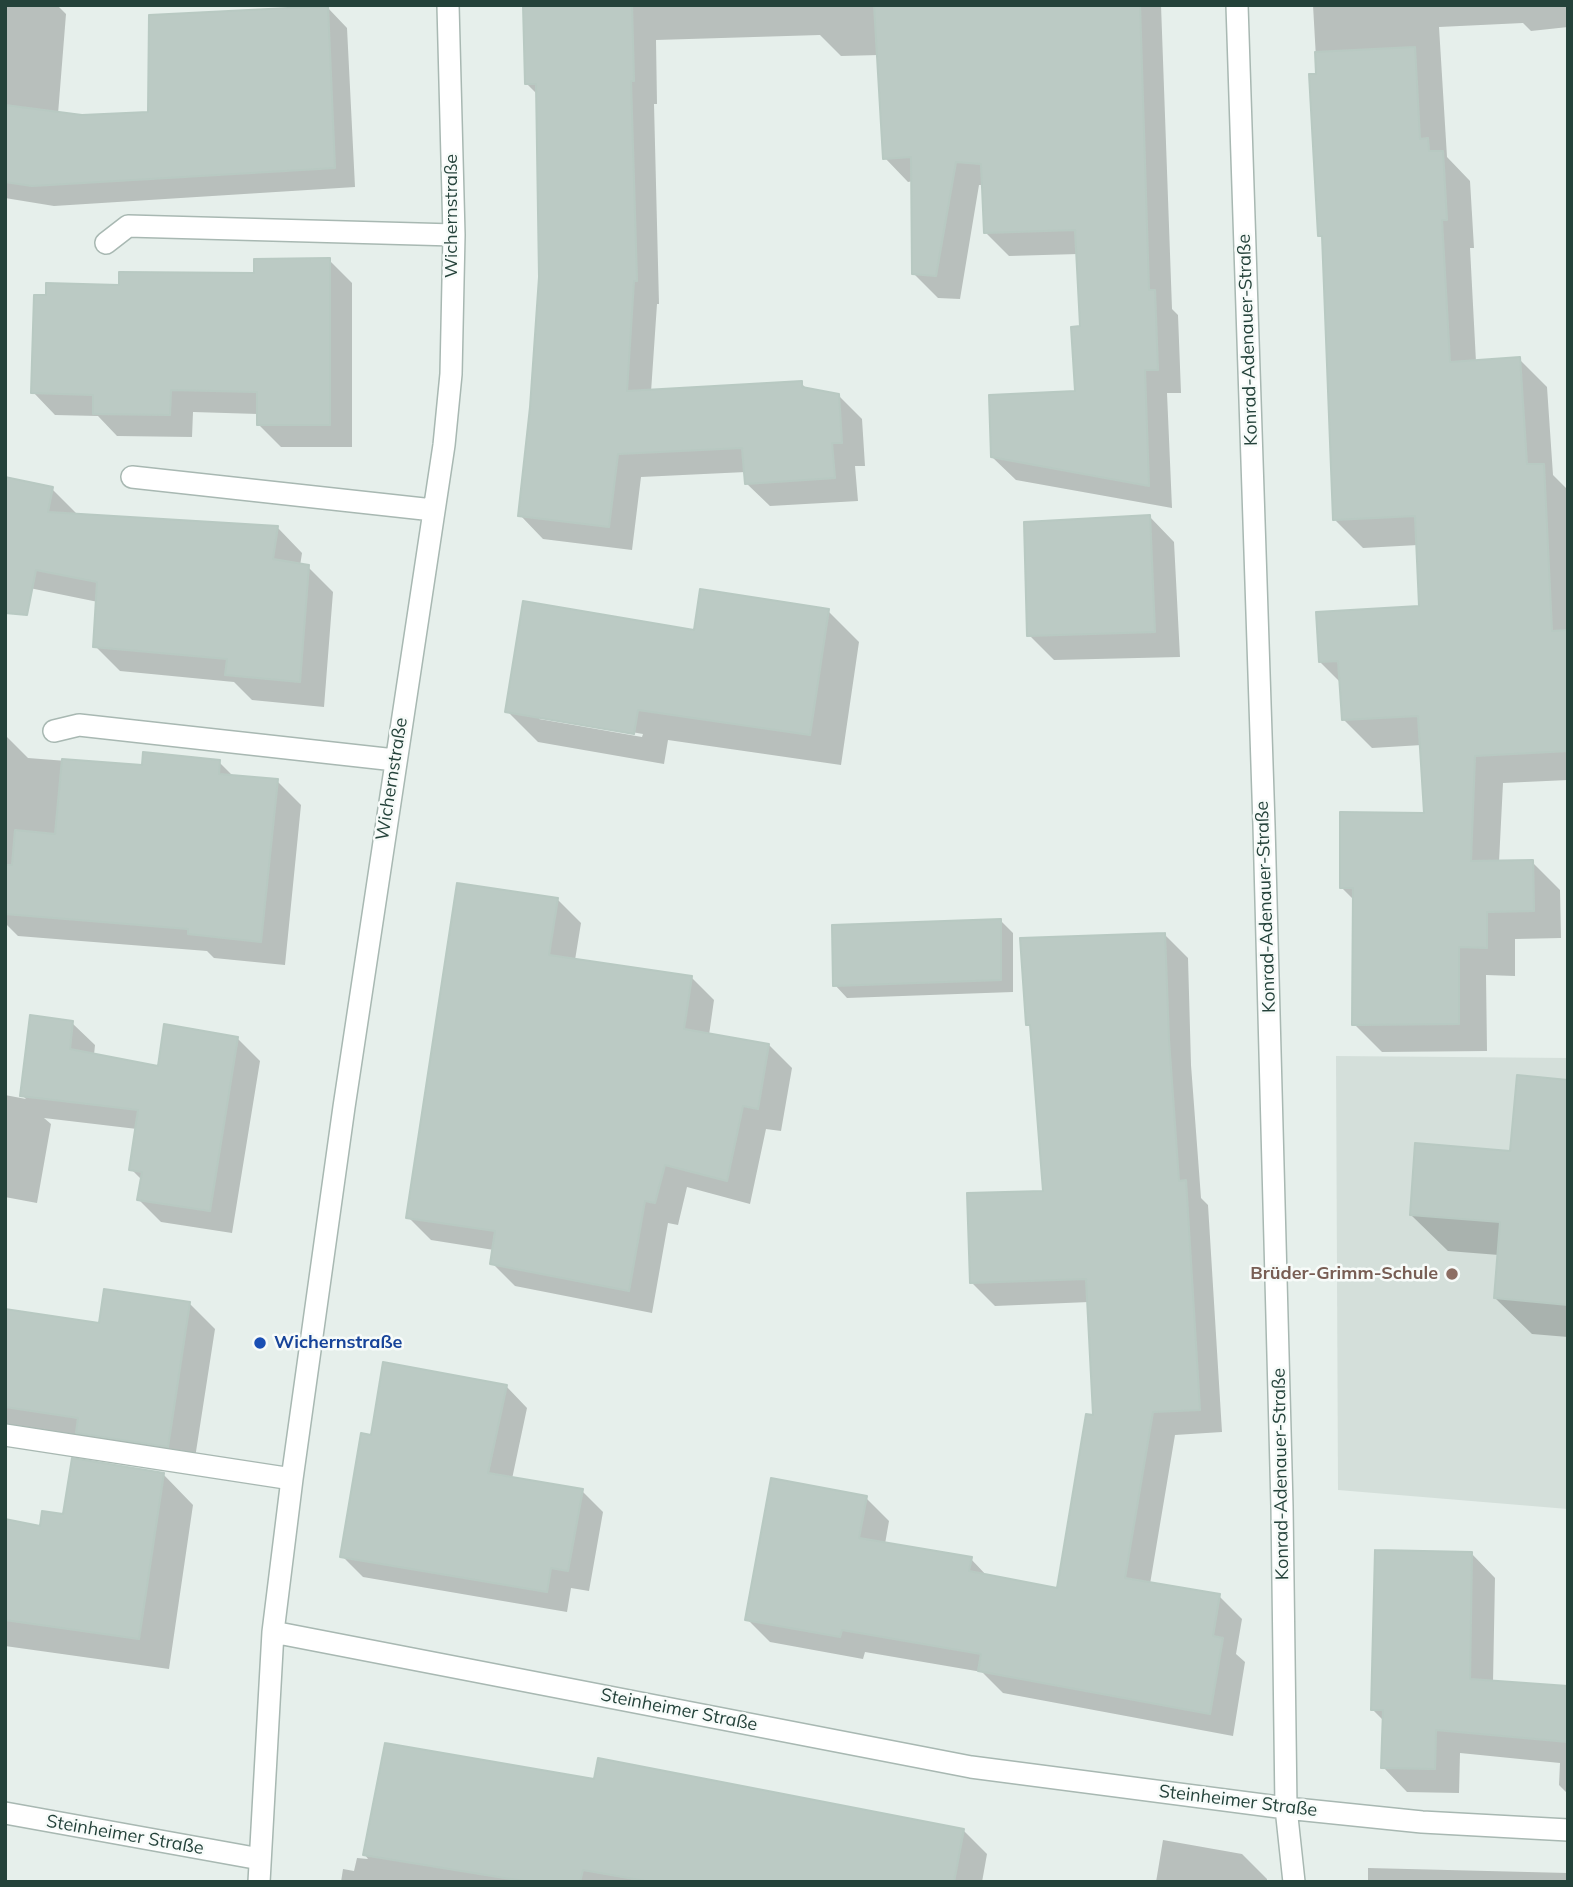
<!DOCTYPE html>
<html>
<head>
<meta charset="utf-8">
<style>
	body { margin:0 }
	#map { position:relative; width:1573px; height:1887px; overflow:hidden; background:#e6efeb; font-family:Mulish,sans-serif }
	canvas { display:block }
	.frame { position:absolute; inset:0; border:7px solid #24423a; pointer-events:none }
</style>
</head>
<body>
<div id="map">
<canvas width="1573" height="1887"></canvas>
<div class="frame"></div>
</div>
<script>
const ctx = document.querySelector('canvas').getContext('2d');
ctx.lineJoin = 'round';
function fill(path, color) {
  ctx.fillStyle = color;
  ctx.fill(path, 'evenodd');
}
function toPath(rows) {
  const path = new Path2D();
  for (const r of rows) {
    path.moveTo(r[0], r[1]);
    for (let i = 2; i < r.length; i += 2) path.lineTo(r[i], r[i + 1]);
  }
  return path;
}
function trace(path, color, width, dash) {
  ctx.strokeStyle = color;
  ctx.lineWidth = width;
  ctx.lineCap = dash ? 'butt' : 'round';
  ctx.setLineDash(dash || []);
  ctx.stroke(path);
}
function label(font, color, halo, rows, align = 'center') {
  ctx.font = font + ' Mulish,sans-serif';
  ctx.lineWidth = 5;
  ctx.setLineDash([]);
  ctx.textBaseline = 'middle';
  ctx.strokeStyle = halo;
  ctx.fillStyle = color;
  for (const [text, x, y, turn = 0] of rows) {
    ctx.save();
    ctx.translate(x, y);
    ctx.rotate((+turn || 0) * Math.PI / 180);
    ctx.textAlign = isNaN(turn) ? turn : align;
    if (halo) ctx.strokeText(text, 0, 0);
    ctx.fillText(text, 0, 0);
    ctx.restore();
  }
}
const built = toPath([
	[1336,1056,1568,1058,1568,1509,1338,1490]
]);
const shadow = toPath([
	[5,5,57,5,66,14,58,114,82,117,150,114,327,7,347,28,355,187,54,206,5,198],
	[525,5,1161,5,1172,309,1178,315,1181,393,1167,393,1172,508,1016,480,992,457,1077,393,1082,328,1078,254,1009,256,985,232,984,185,979,185,960,299,938,298,914,274,913,181,908,182,885,158,879,55,841,56,820,35,656,40,657,104,654,104,659,304,657,304,651,392,801,383,808,390,838,395,862,419,865,466,855,466,858,501,770,506,746,483,746,472,641,477,632,550,543,539,520,515,532,407,541,277,537,94,527,84],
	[1313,5,1568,5,1568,27,1531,31,1523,23,1439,27,1447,157,1470,181,1474,248,1470,248,1476,362,1519,359,1547,387,1553,475,1568,490,1568,780,1503,783,1499,862,1532,862,1560,890,1561,938,1515,939,1515,976,1486,975,1487,1051,1382,1052,1354,1024,1354,900,1341,887,1426,815,1422,745,1372,748,1343,719,1341,683,1320,662,1421,607,1418,545,1363,548,1335,520,1324,240,1320,235,1317,76],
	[329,260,352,283,352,447,281,447,258,424,258,414,193,412,192,437,117,436,98,416,55,415,33,392,120,287,256,274],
	[52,489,78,515,277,527,302,553,300,566,308,567,333,592,324,707,252,700,234,682,120,671,95,646,98,602,5,583],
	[1149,516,1174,542,1180,657,1054,660,1029,635],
	[828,611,859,642,841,765,668,740,664,764,538,742,507,711,695,632],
	[539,716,643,734,642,737,539,719],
	[5,735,28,758,144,767,219,762,234,777,277,781,301,805,285,965,214,958,207,951,18,936,5,923],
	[558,900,581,923,575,960,691,977,714,1000,709,1035,769,1045,792,1068,781,1131,766,1129,750,1204,687,1187,678,1225,668,1223,652,1313,515,1286,492,1263,494,1250,431,1240,408,1217],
	[1000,920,1013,933,1013,992,847,998,835,985],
	[1165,935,1188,958,1191,1065,1201,1198,1208,1205,1222,1432,1175,1435,1150,1584,1219,1596,1242,1619,1236,1654,1245,1662,1233,1736,1003,1693,982,1672,865,1652,863,1659,770,1642,747,1619,866,1498,889,1521,885,1544,971,1559,988,1577,1058,1590,1095,1417,1089,1302,995,1306,971,1282,1044,1193,1032,1029,1028,1024],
	[72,1023,95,1045,94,1055,159,1068,237,1038,260,1061,232,1233,161,1222,139,1200,142,1180,131,1169,137,1129,44,1118,51,1124,37,1203,5,1197,5,1095,26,1099,22,1095],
	[1568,1082,1568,1337,1532,1334,1495,1298,1499,1255,1448,1251,1411,1215,1512,1153],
	[190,1304,215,1329,193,1471,5,1427,5,1311,100,1325],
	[506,1386,527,1408,512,1479,582,1491,603,1512,589,1591,571,1588,567,1612,363,1577,342,1556,373,1437],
	[163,1474,193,1505,169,1669,5,1646,5,1521,41,1528],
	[1471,1553,1495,1578,1493,1682,1568,1687,1568,1794,1559,1785,1560,1763,1460,1753,1459,1793,1407,1792,1383,1767,1384,1721,1372,1709],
	[595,1781,963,1830,987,1854,982,1882,341,1882,343,1869,354,1871,357,1858,368,1859,365,1855],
	[1163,1840,1242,1854,1267,1879,1267,1882,1156,1882],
	[1368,1868,1568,1873,1568,1882,1368,1882]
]);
const building = toPath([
	[523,5,632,5,634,81,631,81,637,281,634,281,627,391,802,381,802,387,839,394,842,443,832,443,835,478,745,484,742,448,618,454,609,527,518,516,530,407,539,277,536,84,525,84,523,5],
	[874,5,1140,5,1149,290,1155,290,1158,370,1145,370,1149,486,991,457,989,395,1075,391,1071,327,1080,326,1075,230,984,233,981,164,956,162,936,276,912,274,911,157,883,159,874,5],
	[328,6,335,168,32,186,5,182,5,105,82,115,148,112,149,15,328,6],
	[1415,47,1420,139,1428,138,1429,151,1443,151,1447,220,1442,220,1450,362,1520,357,1527,464,1544,464,1552,631,1568,630,1568,751,1475,756,1471,861,1533,860,1534,911,1487,912,1487,948,1459,947,1459,1024,1352,1025,1353,888,1340,888,1340,812,1424,813,1418,716,1342,720,1338,661,1319,662,1316,612,1419,606,1415,516,1333,520,1322,236,1318,236,1309,74,1316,74,1315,52,1415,47],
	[330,258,330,425,257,425,257,392,171,390,170,415,93,414,93,395,31,393,34,295,46,295,46,283,119,285,119,272,254,273,254,259,330,258],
	[5,477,53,487,48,512,278,526,273,559,309,565,300,682,225,675,227,659,93,647,97,582,36,570,27,615,5,613,5,477],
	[1150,515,1155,632,1027,636,1024,522,1150,515],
	[700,589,829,609,810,735,638,710,634,734,505,712,523,601,694,630,700,589],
	[143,752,220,760,219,774,278,779,261,942,188,934,188,929,5,914,5,865,12,865,15,830,55,834,62,759,142,765,143,752],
	[457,883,558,898,549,955,692,976,684,1029,769,1044,758,1109,743,1106,727,1181,665,1165,655,1203,645,1201,629,1291,490,1264,495,1231,406,1218,457,883],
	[1001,919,1001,980,833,986,832,925,1001,919],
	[1165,933,1169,1040,1179,1181,1186,1180,1200,1410,1153,1412,1125,1578,1220,1594,1213,1636,1223,1638,1210,1714,978,1671,981,1654,842,1630,840,1637,745,1620,771,1478,867,1496,859,1538,972,1557,969,1571,1057,1588,1086,1414,1093,1415,1086,1279,970,1283,967,1193,1043,1191,1030,1025,1026,1025,1020,938,1165,933],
	[30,1015,73,1021,70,1049,158,1066,164,1024,238,1037,210,1211,137,1200,142,1172,129,1170,138,1110,20,1096,30,1015],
	[1517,1075,1568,1080,1568,1305,1494,1298,1500,1222,1410,1215,1415,1143,1510,1151,1517,1075],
	[104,1289,190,1302,168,1447,76,1433,78,1418,5,1407,5,1309,99,1323,104,1289],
	[383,1362,507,1385,488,1473,583,1489,568,1571,551,1568,547,1592,340,1557,361,1433,371,1435,383,1362],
	[72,1458,164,1473,139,1639,5,1620,5,1519,40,1526,42,1511,63,1514,72,1458],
	[1375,1550,1472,1552,1470,1679,1568,1686,1568,1742,1436,1730,1435,1769,1381,1768,1383,1710,1371,1710,1375,1550],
	[385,1743,594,1779,598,1758,964,1829,954,1882,651,1882,583,1870,580,1882,529,1882,363,1855,385,1743]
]);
const minor = toPath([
	[1237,5,1264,825,1282,1506,1286,1808,1294,1882],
	[106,243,128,226,454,235],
	[132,477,433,510],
	[54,731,79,725,395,760],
	[5,1435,292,1479],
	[273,1632,971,1767,1286,1808,1422,1822,1568,1830],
	[5,1813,260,1859],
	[259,1882,273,1632,292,1479,344,1107,444,445,451,374,454,235,448,5]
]);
const markers = [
	[1452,1274,7,"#8d6e63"],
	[260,1343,7,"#1a4fb4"]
];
const streetNames = [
	["Wichernstraße",452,216,-90],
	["Konrad-Adenauer-Straße",1248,340,-92],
	["Wichernstraße",392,779,-81],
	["Konrad-Adenauer-Straße",1266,907,-92],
	["Konrad-Adenauer-Straße",1281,1474,-91],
	["Steinheimer Straße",679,1710,11],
	["Steinheimer Straße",1238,1801,7],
	["Steinheimer Straße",125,1835,10]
];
const educationNames = [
	["Brüder-Grimm-Schule",1438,1274]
];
const transitNames = [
	["Wichernstraße",274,1343]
];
fill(built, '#d4dfda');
fill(shadow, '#0003');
fill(building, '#bbcac4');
trace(building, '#b8c9c2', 2);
trace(minor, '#a8b8b2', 24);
trace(minor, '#fff', 21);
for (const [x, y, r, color] of markers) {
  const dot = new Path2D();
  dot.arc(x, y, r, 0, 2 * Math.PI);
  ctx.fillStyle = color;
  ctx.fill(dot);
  trace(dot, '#f7fbf9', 2.5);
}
label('18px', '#24423a', '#f7fbf9', streetNames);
label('bold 18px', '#785e54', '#f7fbf9', educationNames, 'right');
label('bold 18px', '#164399', '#f7fbf9', transitNames, 'left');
</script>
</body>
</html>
